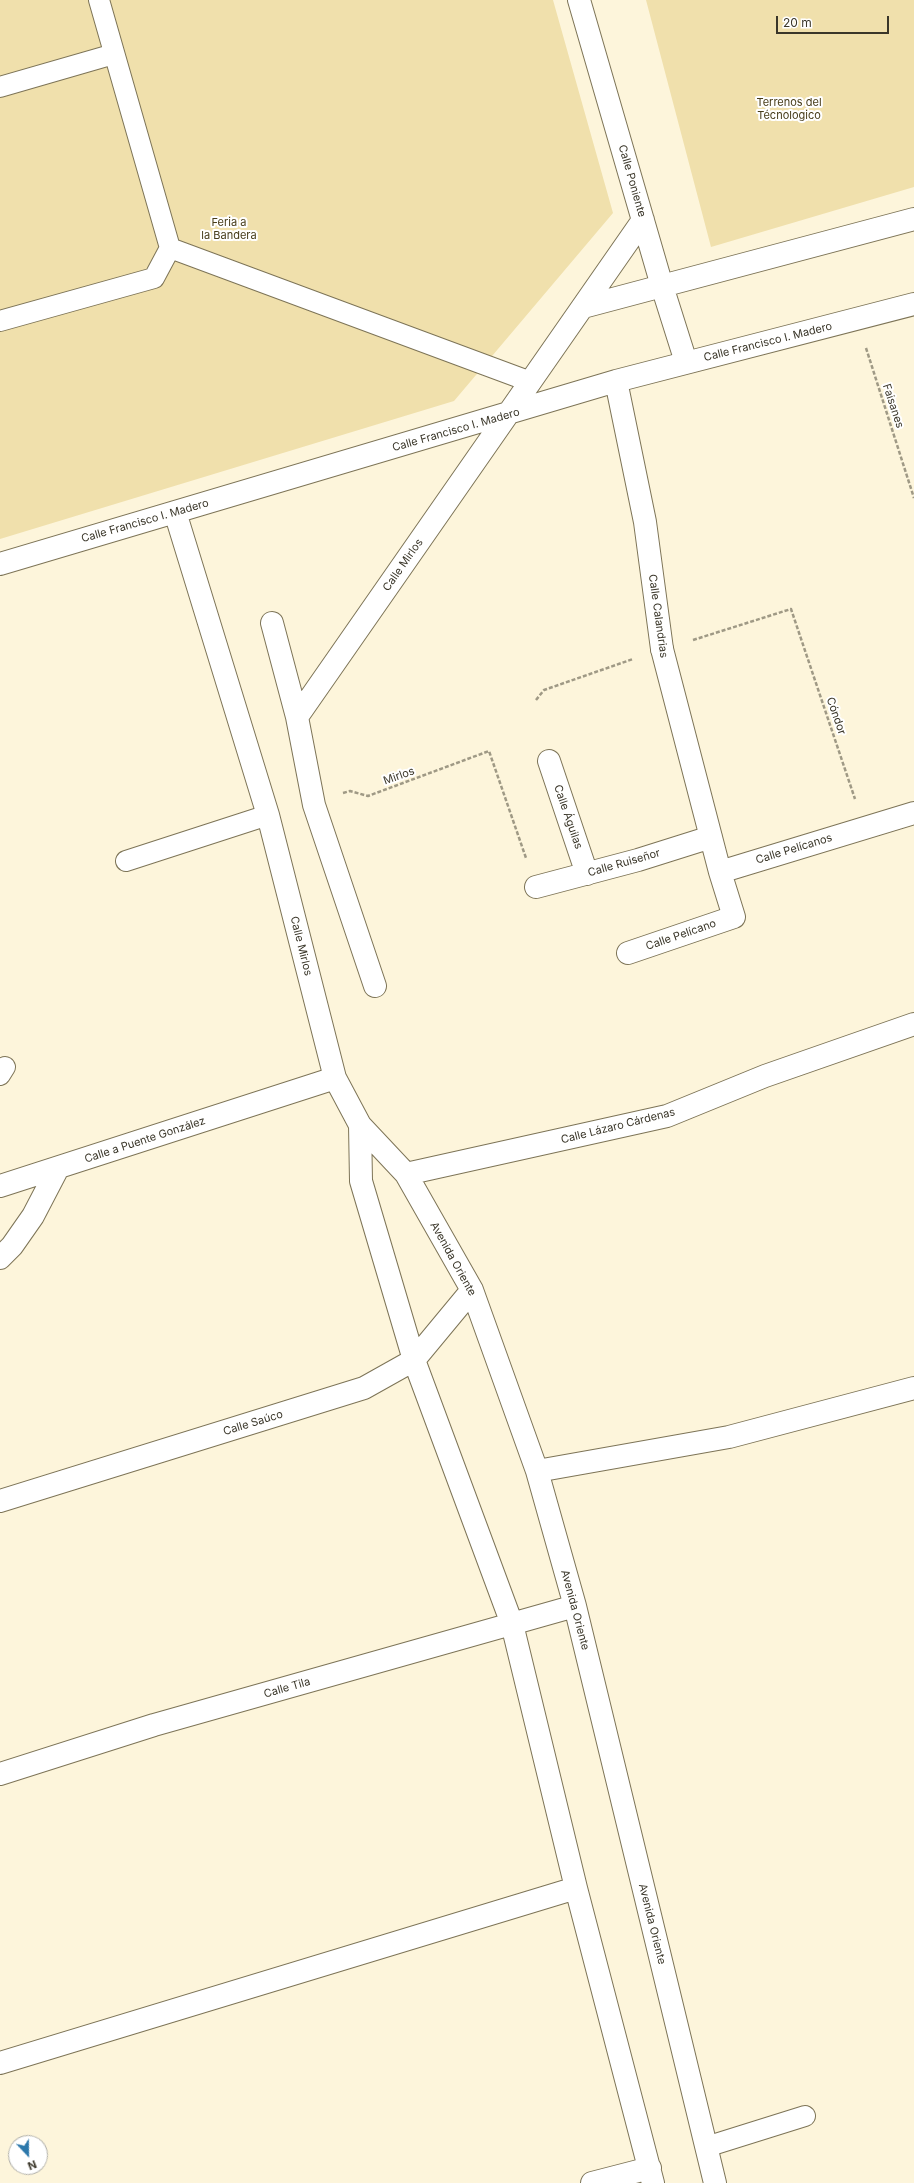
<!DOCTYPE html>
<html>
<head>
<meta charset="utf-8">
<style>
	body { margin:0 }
	#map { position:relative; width:914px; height:2183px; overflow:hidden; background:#fdf5db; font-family:Inter,sans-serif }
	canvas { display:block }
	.north { position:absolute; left:8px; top:2135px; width:40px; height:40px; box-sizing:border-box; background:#fff; border:1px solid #b0afa9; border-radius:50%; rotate:158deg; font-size:11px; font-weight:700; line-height:16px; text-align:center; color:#3a3629 }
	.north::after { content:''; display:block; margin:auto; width:14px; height:18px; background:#2c78ab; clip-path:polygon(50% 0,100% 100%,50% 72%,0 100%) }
	.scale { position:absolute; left:776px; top:16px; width:113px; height:18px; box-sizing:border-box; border:2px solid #3a3629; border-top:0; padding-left:5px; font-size:12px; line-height:14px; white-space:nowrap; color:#3a3629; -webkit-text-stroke:3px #fff; paint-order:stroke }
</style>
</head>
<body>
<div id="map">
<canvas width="914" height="2183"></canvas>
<div class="north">N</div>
<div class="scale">20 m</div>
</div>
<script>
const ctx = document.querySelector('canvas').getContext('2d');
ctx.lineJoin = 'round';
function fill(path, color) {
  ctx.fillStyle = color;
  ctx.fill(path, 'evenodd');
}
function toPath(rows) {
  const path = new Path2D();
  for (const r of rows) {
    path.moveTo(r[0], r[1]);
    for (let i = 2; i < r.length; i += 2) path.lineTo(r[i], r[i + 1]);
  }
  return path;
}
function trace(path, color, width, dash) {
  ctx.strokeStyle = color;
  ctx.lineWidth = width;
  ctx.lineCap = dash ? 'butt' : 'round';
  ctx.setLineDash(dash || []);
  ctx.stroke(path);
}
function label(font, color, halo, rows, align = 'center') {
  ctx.font = font + ' Inter,sans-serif';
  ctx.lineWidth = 4;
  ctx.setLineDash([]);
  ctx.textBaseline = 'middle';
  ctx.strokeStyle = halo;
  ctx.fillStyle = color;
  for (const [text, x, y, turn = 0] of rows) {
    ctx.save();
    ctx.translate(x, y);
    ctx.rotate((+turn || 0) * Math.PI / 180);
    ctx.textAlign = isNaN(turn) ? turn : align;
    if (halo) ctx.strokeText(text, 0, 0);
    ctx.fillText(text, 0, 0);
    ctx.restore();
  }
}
const green = toPath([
	[0,0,553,0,613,213,454,401,0,539],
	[646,0,914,0,914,187,711,247]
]);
const path = toPath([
	[866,348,914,498],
	[693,640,791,609,855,799],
	[536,700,544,690,633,659],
	[343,793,350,791,368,796,489,751,526,858]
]);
const service = toPath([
	[0,87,114,54],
	[170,248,531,382],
	[0,321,154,278,170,248,99,0],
	[126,861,268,815],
	[0,1075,5,1067],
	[706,2147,805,2116]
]);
const pedestrian = toPath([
	[549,761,587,874],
	[720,872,914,813],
	[536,887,638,860,711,837],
	[628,953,734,917,720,872,662,649]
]);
const minor = toPath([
	[579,0,662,286,686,362],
	[583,307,914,219],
	[616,381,645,522,662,649],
	[175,512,268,815,335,1078,360,1125,406,1174,472,1290,537,1471,575,1606,715,2183],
	[0,564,616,381,914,304],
	[272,623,297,717,314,805,375,986],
	[297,717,643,220],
	[360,1125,361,1181,414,1360,512,1624,576,1888,653,2183],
	[406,1174,667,1116,765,1076,914,1024],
	[0,1186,335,1078],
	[0,1258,12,1246,33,1216,58,1168],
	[537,1471,729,1437,914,1388],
	[0,1501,364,1388,414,1360,472,1290],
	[0,1774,154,1725,575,1606],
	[0,2063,576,1888],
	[592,2183,650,2168]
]);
const parkNames = [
	["Terrenos del",789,103],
	["Técnologico",789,116],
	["Feria a",229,223],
	["la Bandera",229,236]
];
const streetNames = [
	["Calle Poniente",632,181,74],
	["Calle Francisco I. Madero",768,342,-14],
	["Faisanes",893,406,72],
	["Calle Francisco I. Madero",456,430,-16],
	["Calle Francisco I. Madero",145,521,-16],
	["Calle Mirlos",403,565,-55],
	["Calle Calandrias",658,616,82],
	["Cóndor",836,716,71],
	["Mirlos",399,776,-20],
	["Calle Águilas",568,817,71],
	["Calle Pelícanos",794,849,-17],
	["Calle Ruiseñor",624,863,-16],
	["Calle Pelícano",681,935,-19],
	["Calle Mirlos",301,946,76],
	["Calle Lázaro Cárdenas",618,1126,-14],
	["Calle a Puente González",145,1140,-18],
	["Avenida Oriente",453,1259,61],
	["Calle Saúco",253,1423,-17],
	["Avenida Oriente",575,1610,75],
	["Calle Tila",287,1688,-16],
	["Avenida Oriente",652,1924,76]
];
fill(green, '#f0e0ac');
trace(service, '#7d7457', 22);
trace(pedestrian, '#7d7457', 24);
trace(minor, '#7d7457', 24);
trace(path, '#9f9985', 2.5, [4, 2]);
trace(service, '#fff', 20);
trace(pedestrian, '#fff', 22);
trace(minor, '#fff', 22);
label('11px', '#473c19', '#fff', parkNames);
label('11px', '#3a3629', '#fff', streetNames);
</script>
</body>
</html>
